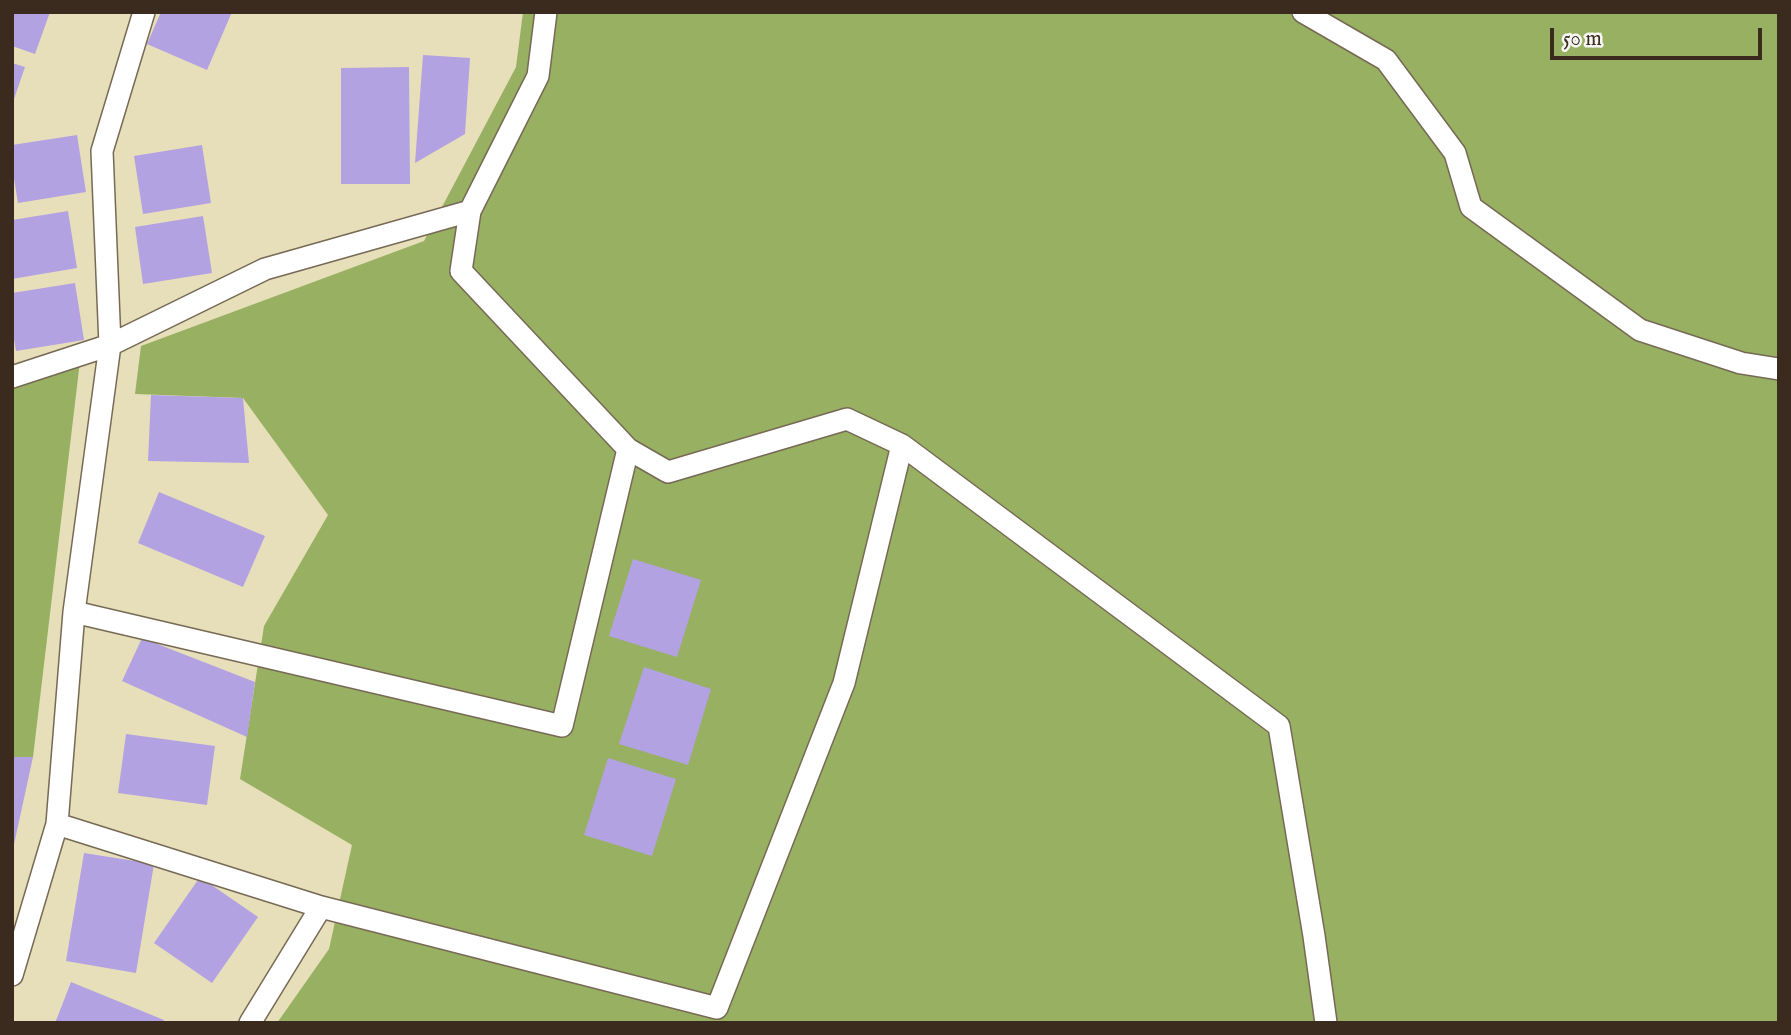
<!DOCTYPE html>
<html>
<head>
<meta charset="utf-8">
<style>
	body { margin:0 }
	#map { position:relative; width:1791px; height:1035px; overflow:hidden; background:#e7dfba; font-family:"IM FELL English",serif }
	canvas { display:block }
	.frame { position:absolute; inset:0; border:14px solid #3b2a1e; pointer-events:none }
	.scale { position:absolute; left:1550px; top:28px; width:212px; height:32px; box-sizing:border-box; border:4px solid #3b2a1e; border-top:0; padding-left:9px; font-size:21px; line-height:24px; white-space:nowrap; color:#3b2a1e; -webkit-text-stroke:5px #f6f6f2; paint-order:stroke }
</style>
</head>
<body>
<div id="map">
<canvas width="1791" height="1035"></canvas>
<div class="frame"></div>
<div class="scale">50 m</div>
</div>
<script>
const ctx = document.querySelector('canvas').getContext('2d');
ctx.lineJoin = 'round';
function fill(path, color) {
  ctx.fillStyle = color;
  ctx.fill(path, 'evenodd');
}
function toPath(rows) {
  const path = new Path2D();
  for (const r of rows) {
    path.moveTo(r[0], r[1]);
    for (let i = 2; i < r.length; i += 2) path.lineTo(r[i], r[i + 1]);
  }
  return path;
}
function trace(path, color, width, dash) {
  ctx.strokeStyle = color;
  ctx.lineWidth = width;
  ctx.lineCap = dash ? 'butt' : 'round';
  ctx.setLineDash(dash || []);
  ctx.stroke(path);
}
const forest = toPath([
	[523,12,1779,12,1779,1023,277,1023,329,949,352,845,240,779,264,626,328,515,243,398,135,394,141,346,424,241,516,67],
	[80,361,33,757,12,757,12,384]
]);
const building = toPath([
	[12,12,50,12,35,54,12,46],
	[161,12,232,12,207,70,147,44],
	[423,55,470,58,465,134,415,163],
	[12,63,25,67,13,102,12,102],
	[409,67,410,184,341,184,341,68],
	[77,135,86,192,18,203,12,166,12,145],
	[202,145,211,203,143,214,134,156],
	[68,211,77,268,12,279,12,220],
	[203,216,212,273,143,284,135,227],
	[75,283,84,340,16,351,12,327,12,293],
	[151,395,243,398,249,463,148,461],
	[159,492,265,536,243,587,138,543],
	[633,559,701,580,677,657,609,636],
	[142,638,255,682,247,737,122,681],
	[644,667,711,689,688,765,619,744],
	[126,734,215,746,207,805,118,793],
	[12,757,33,757,13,849,12,849],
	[608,758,676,779,652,856,584,835],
	[84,853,154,864,136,973,66,961],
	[200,877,258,917,212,983,154,943],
	[71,982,164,1020,162,1023,55,1023]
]);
const street = toPath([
	[1303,12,1386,60,1455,153,1471,207,1640,330,1741,363,1779,369],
	[12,377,110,345,265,269,470,211,538,76,546,12],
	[902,445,1279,726,1314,936,1326,1023],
	[74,612,562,726,628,449,461,271,470,211],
	[57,824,321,907,717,1008,844,683,902,445,847,419,668,472,628,449],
	[12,975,57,824,74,612,110,345,102,151,144,12],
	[250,1023,321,907]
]);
fill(forest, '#97b061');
fill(building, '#b3a2e2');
trace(street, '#776955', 24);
trace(street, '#fff', 21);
</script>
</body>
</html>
